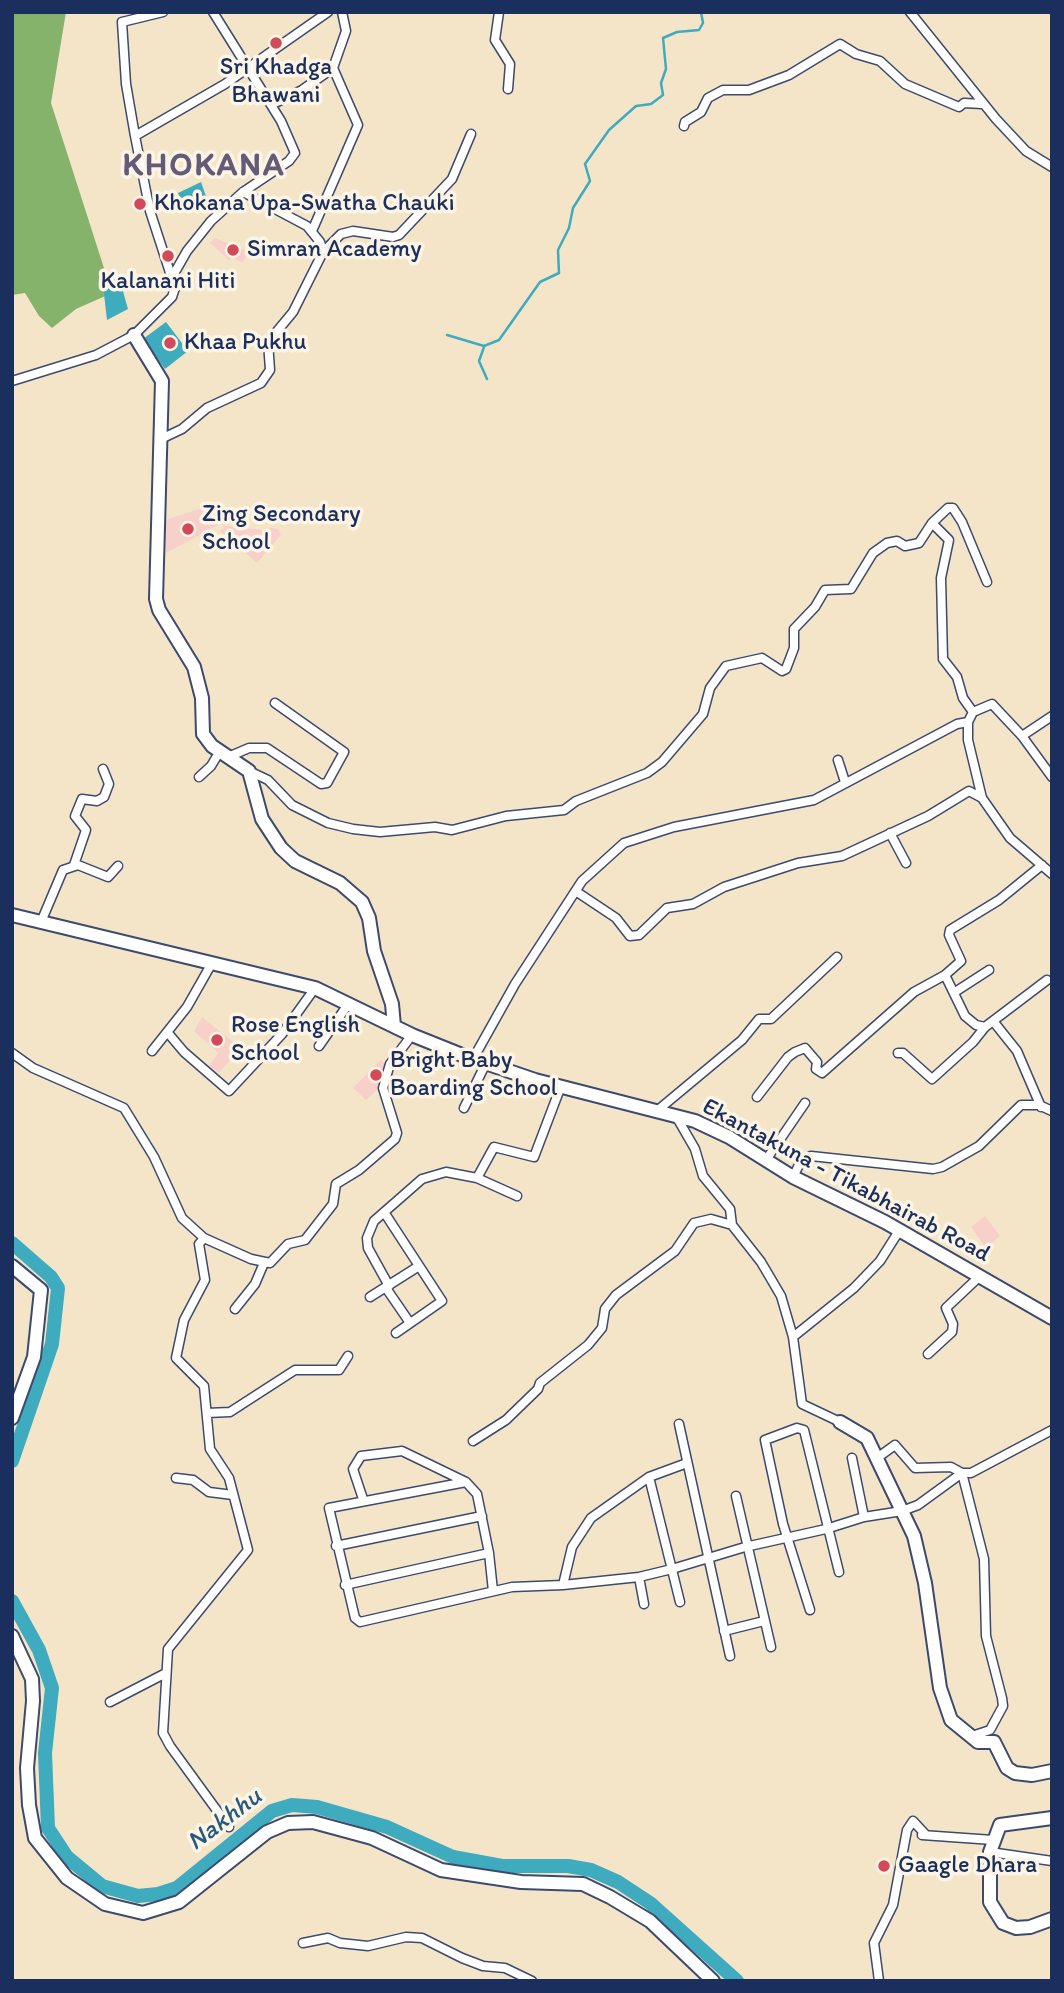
<!DOCTYPE html>
<html>
<head>
<meta charset="utf-8">
<style>
	body { margin:0 }
	#map { position:relative; width:1064px; height:1993px; overflow:hidden; background:#f4e5c9; font-family:Itim,sans-serif }
	canvas { display:block }
	.frame { position:absolute; inset:0; border:14px solid #1b2f5e; pointer-events:none }
</style>
</head>
<body>
<div id="map">
<canvas width="1064" height="1993"></canvas>
<div class="frame"></div>
</div>
<script>
const ctx = document.querySelector('canvas').getContext('2d');
ctx.lineJoin = 'round';
function fill(path, color) {
  ctx.fillStyle = color;
  ctx.fill(path, 'evenodd');
}
function toPath(rows) {
  const path = new Path2D();
  for (const r of rows) {
    path.moveTo(r[0], r[1]);
    for (let i = 2; i < r.length; i += 2) path.lineTo(r[i], r[i + 1]);
  }
  return path;
}
function trace(path, color, width, dash) {
  ctx.strokeStyle = color;
  ctx.lineWidth = width;
  ctx.lineCap = dash ? 'butt' : 'round';
  ctx.setLineDash(dash || []);
  ctx.stroke(path);
}
function label(font, color, halo, rows, align = 'center') {
  ctx.font = font + ' Itim,sans-serif';
  ctx.lineWidth = 7;
  ctx.setLineDash([]);
  ctx.textBaseline = 'middle';
  ctx.strokeStyle = halo;
  ctx.fillStyle = color;
  for (const [text, x, y, turn = 0] of rows) {
    ctx.save();
    ctx.translate(x, y);
    ctx.rotate((+turn || 0) * Math.PI / 180);
    ctx.textAlign = isNaN(turn) ? turn : align;
    if (halo) ctx.strokeText(text, 0, 0);
    ctx.fillText(text, 0, 0);
    ctx.restore();
  }
}
const built = toPath([
	[215,238,249,252,242,263,233,257,229,260,210,243],
	[214,504,220,508,218,525,166,553,163,521],
	[225,526,263,530,273,528,278,529,281,535,257,563,220,531],
	[202,1017,241,1048,219,1073,209,1066,218,1053,194,1031],
	[381,1060,388,1067,384,1083,366,1100,353,1088],
	[985,1216,1000,1236,986,1248,971,1227]
]);
const forest = toPath([
	[12,12,66,12,51,103,112,293,76,309,52,328,39,316,25,293,12,295]
]);
const water = toPath([
	[201,182,208,202,187,213,178,193],
	[102,277,119,277,128,309,107,320],
	[166,322,188,351,165,369,143,339]
]);
const stream = toPath([
	[447,335,484,346,499,340,540,282,559,273,558,250,569,228,573,208,590,181,585,164,609,130,636,106,651,104,663,95,661,83,666,69,663,38,677,32,699,30,703,23,701,12],
	[484,347,479,361,487,379]
]);
const river = toPath([
	[12,1243,51,1277,58,1288,52,1344,12,1461],
	[12,1601,39,1650,52,1688,45,1753,48,1828,67,1857,102,1886,138,1896,158,1894,177,1888,272,1811,292,1805,317,1807,387,1827,453,1857,502,1866,568,1866,591,1870,618,1882,650,1903,737,1981]
]);
const street = toPath([
	[499,12,495,40,510,64,508,89],
	[910,12,996,119,1026,151,1052,167],
	[271,105,302,90,333,68,346,31,342,12],
	[684,126,685,122,701,112,708,98,723,90,749,90,789,75,840,44,856,54,880,61,905,84,959,107,964,103,982,104],
	[135,136,126,84,122,22,163,12],
	[243,192,307,226,320,242,323,252],
	[312,231,358,125,333,68],
	[171,279,187,251,211,221,243,192,289,161,295,153,281,121,213,12],
	[12,381,96,355,134,335,172,297,175,288,150,211,135,136,225,84,328,12],
	[163,438,182,429,207,408,261,383,270,370,268,342,293,312,323,252,341,234,353,231,393,237,399,235,452,179,471,134],
	[932,523,949,540,941,578,943,659,957,677,963,698,973,712,968,722,968,740,982,798,1010,838,1052,874],
	[973,712,992,704,1022,736,1052,777],
	[1022,736,1052,716],
	[228,757,249,748,267,748,321,784,327,783,344,752,275,703],
	[838,760,845,782],
	[249,771,268,780,292,805,328,823,353,829,380,832,435,827,452,830,506,816,564,810,576,801,647,773,662,762,703,714,710,688,726,666,762,658,782,671,786,669,794,648,794,629,815,607,825,590,851,589,873,553,887,543,897,541,905,546,919,543,932,523,948,508,953,508,962,522,987,582],
	[199,777,211,766,220,751],
	[890,833,906,863],
	[74,865,86,830,75,816,82,799,97,801,104,797,109,784,103,769],
	[577,892,616,918,630,936,639,935,667,908,693,904,724,887,798,863,842,856,928,816,969,791,982,798],
	[41,922,63,870,78,865,108,877,118,866],
	[945,975,961,961,949,935,950,930,999,900,1042,865],
	[955,992,989,970],
	[993,1021,1017,1051,1041,1107],
	[168,1033,184,1052,229,1091,282,1034,315,988],
	[319,1046,349,1003],
	[152,1051,187,1007,212,963],
	[12,1053,33,1068,124,1108,154,1157,182,1218,204,1238,199,1244,205,1280,184,1320,176,1358,204,1386,210,1449,229,1478,248,1550,168,1649,163,1733,170,1746,229,1827],
	[898,1053,903,1053,932,1079,973,1042,985,1027],
	[473,1059,515,984,582,881,624,843,674,827,814,800,957,724,968,722],
	[757,1097,788,1057,795,1052,805,1048,817,1062,816,1069,822,1073,914,992,945,975,965,1016,976,1025,985,1027,1047,980],
	[464,1108,486,1063],
	[658,1110,742,1040,759,1019,771,1019,837,957],
	[676,1116,695,1149,703,1176,730,1209,732,1225,761,1262,781,1296,793,1337,802,1404,840,1422],
	[766,1160,805,1103],
	[793,1177,799,1165,811,1156,933,1169,942,1167,979,1146,1021,1105,1039,1105,1052,1111],
	[477,1178,494,1147,534,1157,561,1086],
	[384,1212,442,1301,396,1333],
	[204,1238,251,1259,270,1263,288,1244,305,1240,333,1204,336,1184,359,1170,395,1139,397,1133,383,1088,390,1064,412,1035],
	[389,1286,368,1248,367,1238,374,1221,422,1179,446,1172,477,1178,517,1196],
	[386,1288,410,1323],
	[370,1297,419,1266],
	[235,1309,255,1284,264,1263],
	[793,1337,854,1288,880,1261,899,1231],
	[928,1354,952,1332,953,1324,946,1308,980,1276],
	[207,1413,230,1412,295,1370,339,1370,348,1356],
	[679,1424,730,1656],
	[473,1441,506,1420,538,1389,540,1383,588,1345,602,1328,605,1309,616,1295,675,1251,694,1223,711,1219,732,1225],
	[852,1458,864,1517],
	[877,1458,895,1445,915,1468,951,1467,962,1473,971,1473,1052,1430],
	[649,1477,680,1602],
	[176,1478,193,1480,209,1492,233,1495],
	[466,1482,329,1508,355,1618,360,1622,512,1587,563,1585,639,1577,672,1569,745,1547,826,1529,864,1517,902,1511,918,1505,962,1473,984,1559,986,1636,1002,1698,1003,1706,990,1730,972,1736],
	[736,1496,771,1647],
	[363,1499,353,1469,361,1456,402,1451,466,1482,477,1494,489,1553,493,1591],
	[336,1546,482,1516],
	[639,1577,644,1604],
	[345,1585,489,1553],
	[563,1585,572,1547,591,1518,649,1477,687,1463],
	[810,1610,783,1524,765,1440,797,1428,804,1430,839,1572],
	[724,1631,764,1621],
	[110,1702,166,1673],
	[922,1835,993,1840],
	[990,1852,1052,1861],
	[303,1943,328,1938,340,1943,368,1946,406,1937,422,1938,462,1958,483,1966,505,1968,532,1981],
	[879,1981,874,1943,893,1905,907,1830,913,1821,926,1835]
]);
const secondary = toPath([
	[134,335,162,381,156,599,159,610,194,667,202,698,203,734,212,746,249,771,262,819,281,848,295,861,340,883,362,902,369,918,374,951,392,1004,394,1026],
	[12,915,315,988,412,1035,462,1055,535,1080,695,1121,729,1137,793,1177,885,1222,1052,1318],
	[12,1266,41,1290,34,1357,12,1418],
	[840,1422,867,1438,914,1536,925,1583,940,1688,951,1720,978,1742,994,1742,1007,1768,1015,1773,1032,1775,1052,1771],
	[12,1636,32,1679,33,1701,27,1768,29,1805,35,1838,67,1878,105,1904,143,1913,179,1902,267,1832,288,1823,313,1822,372,1838,441,1870,521,1882,583,1884,610,1897,650,1921,713,1981],
	[1052,1818,1000,1825,990,1852,990,1902,1003,1923,1016,1928,1030,1927,1052,1919]
]);
const markers = [
	[276,43,7,"#d1495b"],
	[140,204,7,"#d1495b"],
	[233,250,7,"#d1495b"],
	[168,256,7,"#d1495b"],
	[170,343,7,"#d1495b"],
	[188,529,7,"#d1495b"],
	[217,1040,7,"#d1495b"],
	[376,1075,7,"#d1495b"],
	[884,1866,7,"#d1495b"]
];
const poiNames = [
	["Sri Khadga",276,68,"center"],
	["Bhawani",276,96,"center"],
	["Khokana Upa-Swatha Chauki",154,204],
	["Simran Academy",247,250],
	["Kalanani Hiti",168,282,"center"],
	["Khaa Pukhu",184,343],
	["Zing Secondary",202,515],
	["School",202,543],
	["Rose English",231,1026],
	["School",231,1054],
	["Bright Baby",390,1061],
	["Boarding School",390,1089],
	["Gaagle Dhara",898,1866]
];
const streetNames = [
	["Ekantakuna - Tikabhairab Road",846,1181,28]
];
const waterNames = [
	["Nakhhu",225,1820,-37]
];
const districtNames = [
	["KHOKANA",204,167]
];
fill(built, '#f7d0ca');
fill(forest, '#86b36c');
fill(water, '#3fabbe');
trace(stream, '#3fabbe', 2.5);
trace(river, '#3fabbe', 14);
trace(street, '#3c4a6e', 11);
trace(secondary, '#3c4a6e', 16);
trace(street, '#fff', 8);
trace(secondary, '#fff', 12);
for (const [x, y, r, color] of markers) {
  const dot = new Path2D();
  dot.arc(x, y, r, 0, 2 * Math.PI);
  ctx.fillStyle = color;
  ctx.fill(dot);
  trace(dot, '#fcf5e5', 2.5);
}
label('24px', '#1b2f5e', '#fcf5e5', poiNames, 'left');
label('24px', '#1b2f5e', '#fcf5e5', streetNames);
label('italic 26px', '#285a80', '#fcf5e5', waterNames);
ctx.letterSpacing = '2px';
label('bold 32px', '#645b78', '#fcf5e5', districtNames);
ctx.letterSpacing = '0px';
</script>
</body>
</html>
